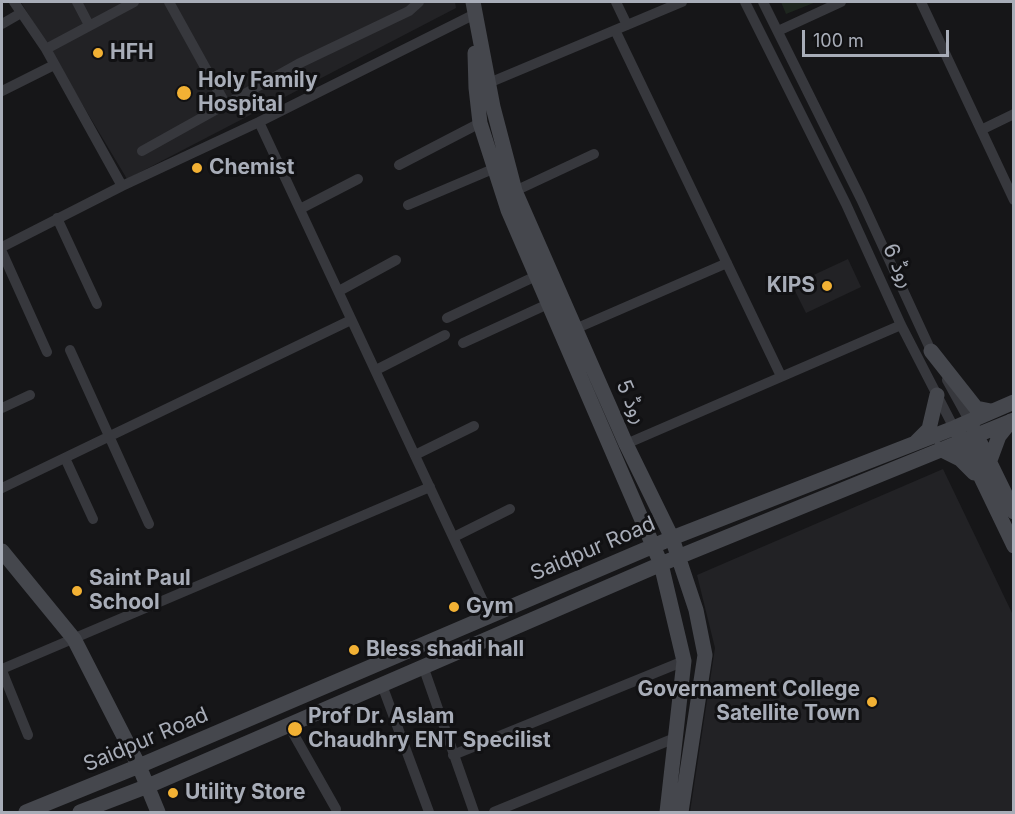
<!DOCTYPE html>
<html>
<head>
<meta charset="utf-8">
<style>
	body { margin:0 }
	#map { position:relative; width:1015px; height:814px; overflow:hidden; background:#161618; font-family:Inter,sans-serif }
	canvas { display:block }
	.frame { position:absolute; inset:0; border:3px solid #a8adb8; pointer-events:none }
	.scale { position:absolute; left:802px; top:30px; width:147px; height:27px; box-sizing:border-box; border:3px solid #a8adb8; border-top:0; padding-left:8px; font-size:18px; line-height:21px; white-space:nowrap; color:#a8adb8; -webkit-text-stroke:4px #111113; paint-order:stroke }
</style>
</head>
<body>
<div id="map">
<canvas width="1015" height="814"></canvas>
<div class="frame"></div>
<div class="scale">100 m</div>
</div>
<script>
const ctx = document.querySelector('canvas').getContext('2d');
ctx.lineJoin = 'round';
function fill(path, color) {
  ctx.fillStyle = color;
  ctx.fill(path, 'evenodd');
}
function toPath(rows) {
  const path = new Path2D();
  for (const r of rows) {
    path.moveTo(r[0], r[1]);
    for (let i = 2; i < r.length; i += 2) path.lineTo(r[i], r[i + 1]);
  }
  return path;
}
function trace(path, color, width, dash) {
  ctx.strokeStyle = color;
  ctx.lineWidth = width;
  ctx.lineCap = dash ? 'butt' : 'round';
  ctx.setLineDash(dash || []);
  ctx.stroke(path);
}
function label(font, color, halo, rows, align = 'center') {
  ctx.font = font + ' Inter,"Noto Sans Arabic",sans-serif';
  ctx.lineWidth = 6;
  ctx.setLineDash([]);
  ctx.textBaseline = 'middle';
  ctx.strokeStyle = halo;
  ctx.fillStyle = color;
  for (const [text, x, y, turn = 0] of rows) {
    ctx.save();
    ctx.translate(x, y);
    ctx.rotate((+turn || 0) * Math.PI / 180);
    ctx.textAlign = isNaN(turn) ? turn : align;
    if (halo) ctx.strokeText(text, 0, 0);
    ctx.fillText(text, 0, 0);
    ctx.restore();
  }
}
const built = toPath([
	[21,2,455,2,456,8,127,179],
	[848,259,861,287,806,313,792,285],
	[943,469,1013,615,1013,812,690,812,715,648,697,575]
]);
const green = toPath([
	[781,2,816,2,786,14]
]);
const street = toPath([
	[14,2,46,49,122,186],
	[77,2,89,25],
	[169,2,226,105],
	[616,2,627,25],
	[745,2,846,204,901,325,954,428],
	[763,2,861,199,933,355],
	[921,2,1014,200],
	[2,24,21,13],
	[615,30,781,376],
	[778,31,841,2],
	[46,49,134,2],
	[484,85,682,2],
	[2,91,54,65],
	[259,122,490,616],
	[981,130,1014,114],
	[142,151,298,64,409,11,419,2],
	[399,165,480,123],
	[515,191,594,154],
	[408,205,493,169],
	[300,209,358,179],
	[57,218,97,304],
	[2,247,122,186,259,122,475,14],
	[2,252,47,352],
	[339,291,396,260],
	[447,318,536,276],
	[575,329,727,263],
	[463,343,548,304],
	[70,350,149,524],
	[376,370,445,335],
	[947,380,969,420],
	[2,408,30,395],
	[626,444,901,325],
	[415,455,474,426],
	[65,458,93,519],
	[2,488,351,320],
	[454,537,510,509],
	[423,666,474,812],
	[2,669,430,487],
	[2,671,28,735],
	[382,685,429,812],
	[289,726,336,809],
	[453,755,684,661],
	[494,812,675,738]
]);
const secondary = toPath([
	[473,2,493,107,515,191,626,444,672,538,696,610,705,655,681,812],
	[475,53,476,88,480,123,508,210,661,564,684,661,667,812],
	[931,351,976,408,991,411],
	[972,426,1014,512],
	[958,433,963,440,1014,546],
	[916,442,929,429,937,395],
	[940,449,960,459,974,473],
	[989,463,999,436,1011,421],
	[2,551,74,639,139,766,158,812],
	[26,812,139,766,672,538,954,428,1014,402],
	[80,812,148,786,661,564,1014,420]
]);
const markers = [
	[98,53,6,"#f2b134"],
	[184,93,8,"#f2b134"],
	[197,168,6,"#f2b134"],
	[827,286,6,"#f2b134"],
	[77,591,6,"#f2b134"],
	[454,607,6,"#f2b134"],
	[354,650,6,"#f2b134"],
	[872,702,6,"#f2b134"],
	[295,729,8,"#f2b134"],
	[173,793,6,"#f2b134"]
];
const poiNames = [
	["HFH",110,53],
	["Holy Family",198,81],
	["Hospital",198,105],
	["Chemist",209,168],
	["KIPS",815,286,"right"],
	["Saint Paul",89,579],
	["School",89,603],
	["Gym",466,607],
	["Bless shadi hall",366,650],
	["Governament College",860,690,"right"],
	["Satellite Town",860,714,"right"],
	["Prof Dr. Aslam",308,717],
	["Chaudhry ENT Specilist",308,741],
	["Utility Store",185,793]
];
const streetNames = [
	["روڈ 6",898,266,66],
	["روڈ 5",631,402,66],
	["Saidpur Road",593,549,-23],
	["Saidpur Road",146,740,-23]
];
fill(built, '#222225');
fill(green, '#1e261f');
trace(street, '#37383d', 10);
trace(secondary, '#45474d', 15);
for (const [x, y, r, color] of markers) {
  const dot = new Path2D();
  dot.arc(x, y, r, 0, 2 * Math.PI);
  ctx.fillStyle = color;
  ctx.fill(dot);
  trace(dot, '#111113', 2);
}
label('bold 21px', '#a8adb8', '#111113', poiNames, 'left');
label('21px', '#a8adb8', '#111113', streetNames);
</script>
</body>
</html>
